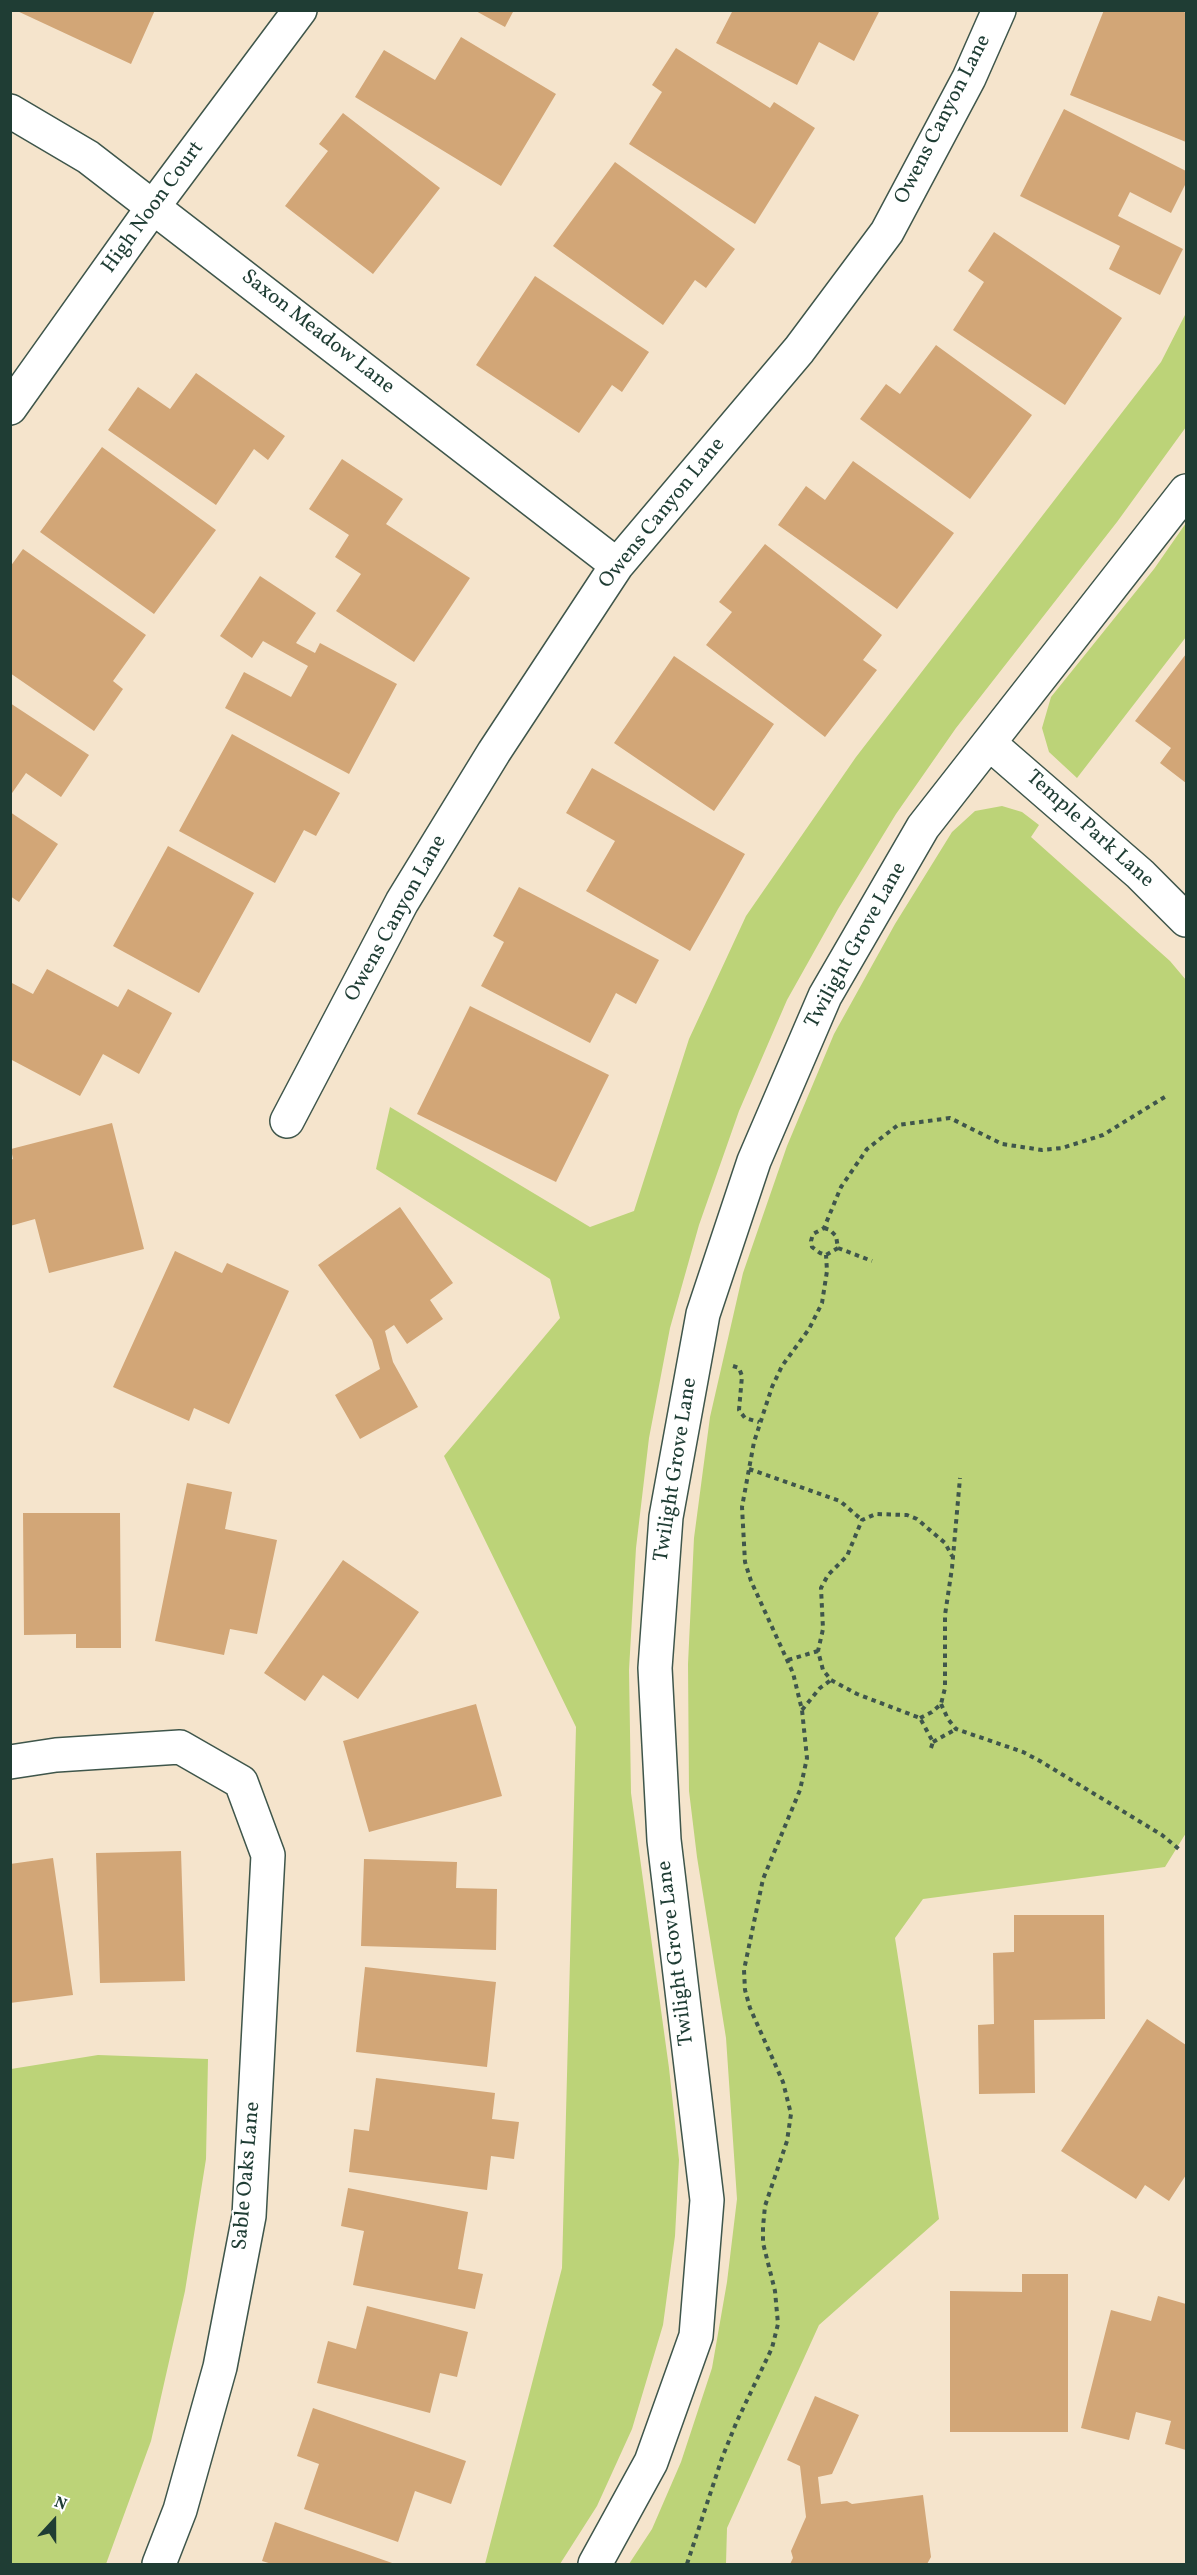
<!DOCTYPE html>
<html>
<head>
<meta charset="utf-8">
<style>
	body { margin:0 }
	#map { position:relative; width:1197px; height:2575px; overflow:hidden; background:#f5e4cc; font-family:Vollkorn,serif }
	canvas { display:block }
	.frame { position:absolute; inset:0; border:12px solid #1f3d34; pointer-events:none }
	.north { position:absolute; left:24px; top:2491px; width:60px; height:60px; -webkit-text-stroke:4px #fff; paint-order:stroke; rotate:21deg; font-size:16px; font-weight:700; line-height:24px; text-align:center; color:#1f3d34 }
	.north::after { content:''; display:block; margin:auto; width:21px; height:27px; background:#1f3d34; clip-path:polygon(50% 0,100% 100%,50% 72%,0 100%) }
</style>
</head>
<body>
<div id="map">
<canvas width="1197" height="2575"></canvas>
<div class="frame"></div>
<div class="north">N</div>
</div>
<script>
const ctx = document.querySelector('canvas').getContext('2d');
ctx.lineJoin = 'round';
function fill(path, color) {
  ctx.fillStyle = color;
  ctx.fill(path, 'evenodd');
}
function toPath(rows) {
  const path = new Path2D();
  for (const r of rows) {
    path.moveTo(r[0], r[1]);
    for (let i = 2; i < r.length; i += 2) path.lineTo(r[i], r[i + 1]);
  }
  return path;
}
function trace(path, color, width, dash) {
  ctx.strokeStyle = color;
  ctx.lineWidth = width;
  ctx.lineCap = dash ? 'butt' : 'round';
  ctx.setLineDash(dash || []);
  ctx.stroke(path);
}
function label(font, color, halo, rows, align = 'center') {
  ctx.font = font + ' Vollkorn,serif';
  ctx.lineWidth = 4.5;
  ctx.setLineDash([]);
  ctx.textBaseline = 'middle';
  ctx.strokeStyle = halo;
  ctx.fillStyle = color;
  for (const [text, x, y, turn = 0] of rows) {
    ctx.save();
    ctx.translate(x, y);
    ctx.rotate((+turn || 0) * Math.PI / 180);
    ctx.textAlign = isNaN(turn) ? turn : align;
    if (halo) ctx.strokeText(text, 0, 0);
    ctx.fillText(text, 0, 0);
    ctx.restore();
  }
}
const green = toPath([
	[1186,313,1186,427,1117,522,956,728,896,814,838,909,787,1000,739,1111,699,1225,670,1328,649,1438,636,1548,629,1670,631,1793,669,2068,679,2160,675,2236,663,2325,632,2429,597,2506,560,2564,485,2564,562,2268,576,1727,444,1456,560,1318,550,1279,376,1169,390,1107,590,1227,634,1211,689,1039,746,916,856,757,1161,362],
	[1186,523,1186,637,1077,778,1049,752,1042,728,1051,697,1154,569],
	[1002,806,1022,812,1039,825,1031,837,1170,961,1186,980,1186,1833,1165,1867,923,1899,895,1938,939,2219,819,2325,727,2528,726,2564,629,2564,652,2529,681,2462,712,2368,727,2282,737,2199,726,2038,697,1857,689,1791,688,1664,694,1538,710,1417,743,1273,787,1146,834,1034,895,924,952,832,975,811],
	[98,2055,208,2059,206,2159,185,2291,151,2441,106,2564,11,2564,11,2069]
]);
const building = toPath([
	[15,10,155,10,131,64],
	[474,10,514,10,505,27],
	[733,10,880,10,854,61,819,42,797,85,716,43],
	[1104,10,1180,10,1186,13,1186,142,1070,95],
	[461,37,556,94,501,186,355,97,384,50,435,80],
	[676,48,770,108,774,102,815,128,755,224,629,144,662,92,652,85],
	[1064,109,1186,171,1186,183,1171,213,1130,192,1118,216,1183,249,1160,295,1109,269,1120,246,1020,196],
	[343,113,440,188,373,274,285,206,328,151,319,144],
	[615,162,735,249,706,288,695,280,663,325,553,246],
	[994,232,1122,318,1065,405,953,330,984,282,968,271],
	[535,276,649,352,622,392,612,385,579,433,476,365],
	[936,345,1032,415,970,499,860,419,886,384,900,394],
	[196,373,285,436,268,460,254,449,216,505,108,430,138,387,170,409],
	[102,447,216,530,154,614,40,532],
	[342,459,403,499,386,524,470,578,414,662,336,611,361,574,335,557,349,535,309,509],
	[853,461,954,533,897,609,778,525,806,486,825,500],
	[765,544,882,635,863,660,877,670,825,737,706,645,732,612,719,602],
	[23,549,146,635,113,681,123,689,94,731,10,673,10,567],
	[260,576,316,613,296,643,315,653,320,643,397,684,349,774,225,708,244,672,291,697,308,666,263,641,252,658,220,636],
	[1186,654,1186,783,1160,763,1171,748,1135,721],
	[674,656,774,724,714,811,614,743],
	[10,703,89,755,61,797,26,773,10,796],
	[232,734,340,793,316,836,304,830,275,883,179,831],
	[592,768,745,854,690,951,586,891,615,841,566,813],
	[10,812,58,844,19,902,10,896],
	[168,846,254,893,199,993,113,946],
	[519,887,659,960,636,1004,616,993,590,1043,481,986,504,942,493,936],
	[47,969,118,1007,128,989,172,1013,139,1074,103,1054,80,1096,10,1059,10,982,33,994],
	[470,1006,609,1075,556,1182,417,1114],
	[112,1123,144,1249,49,1273,35,1219,10,1226,10,1160,13,1159,11,1149],
	[400,1207,453,1283,430,1300,443,1319,407,1344,394,1325,385,1331,393,1362,418,1407,360,1439,335,1395,380,1369,372,1340,318,1265],
	[175,1251,222,1273,227,1263,289,1291,229,1424,194,1408,189,1421,113,1387],
	[187,1483,232,1492,225,1529,277,1540,257,1634,230,1629,224,1655,155,1641],
	[23,1513,120,1513,121,1648,76,1648,76,1634,24,1635],
	[343,1560,419,1612,358,1699,323,1675,305,1701,264,1673],
	[476,1704,502,1796,369,1832,343,1741],
	[181,1851,185,1981,100,1983,96,1853],
	[53,1858,73,1995,10,2003,10,1864],
	[364,1859,457,1862,456,1888,497,1889,496,1950,361,1946],
	[1014,1915,1104,1915,1105,2019,1034,2020,1035,2093,979,2094,978,2025,994,2024,993,1953,1014,1952],
	[365,1967,496,1982,487,2067,356,2052],
	[1147,2019,1186,2045,1186,2175,1169,2201,1145,2185,1136,2199,1061,2151],
	[376,2078,495,2093,492,2119,519,2122,514,2159,491,2156,487,2190,349,2172,354,2129,369,2131],
	[348,2188,468,2212,458,2269,483,2274,475,2309,353,2285,364,2231,341,2226],
	[1022,2274,1068,2274,1068,2432,950,2432,950,2291,1022,2292],
	[1158,2296,1186,2304,1186,2450,1165,2444,1171,2421,1136,2412,1129,2440,1081,2428,1111,2310,1151,2321],
	[367,2306,468,2332,457,2377,440,2373,430,2413,317,2383,328,2341,356,2349],
	[815,2396,859,2415,832,2474,818,2477,821,2504,847,2501,852,2504,923,2495,931,2557,927,2564,790,2564,793,2558,791,2551,806,2517,800,2466,787,2460],
	[313,2408,466,2461,451,2504,415,2491,398,2542,304,2509,319,2464,297,2456],
	[275,2522,395,2564,272,2564,262,2561]
]);
const path = toPath([
	[824,1228,830,1230,836,1236,838,1248],
	[838,1248,826,1255,820,1253,812,1247,811,1241,813,1234,824,1228,841,1187,867,1149,898,1125,950,1118,1002,1144,1042,1150,1062,1148,1103,1135,1168,1095],
	[838,1248,872,1261],
	[733,1366,739,1368,742,1376,739,1410,745,1418,759,1422],
	[749,1469,840,1501,862,1520],
	[788,1660,818,1651],
	[941,1704,948,1719,956,1729,1023,1752,1040,1761,1162,1835,1180,1850],
	[802,1710,820,1688,831,1680],
	[920,1718,932,1712,941,1704,945,1688,945,1615,952,1568,960,1478],
	[933,1742,956,1729],
	[931,1748,933,1742,920,1718,857,1694,831,1680,823,1670,818,1651,823,1629,821,1588,828,1575,847,1556,862,1520,876,1514,907,1515,917,1519,945,1543,952,1556],
	[687,2564,722,2458,737,2421,772,2348,778,2324,775,2291,763,2243,763,2227,765,2206,787,2141,791,2114,783,2082,750,2008,745,1990,744,1970,763,1879,800,1790,807,1758,802,1710,793,1673,751,1581,745,1562,742,1507,754,1442,772,1387,782,1366,809,1329,822,1303,827,1271,826,1255]
]);
const minor = toPath([
	[10,111,88,157,617,565],
	[10,408,153,207,300,10],
	[989,743,1140,874,1186,920],
	[287,1121,402,902,494,752,617,565,799,350,887,232,969,78,999,10],
	[10,1762,56,1755,180,1747,241,1782,268,1855,249,2216,220,2367,180,2510,159,2564],
	[595,2564,651,2462,696,2336,707,2200,664,1840,655,1668,666,1517,703,1314,754,1161,825,996,923,827,1186,491]
]);
const streetNames = [
	["Owens Canyon Lane",944,120,-63],
	["High Noon Court",154,208,-54],
	["Saxon Meadow Lane",317,333,38],
	["Owens Canyon Lane",663,514,-51],
	["Temple Park Lane",1089,830,42],
	["Owens Canyon Lane",397,919,-61],
	["Twilight Grove Lane",857,946,-61],
	["Twilight Grove Lane",677,1470,-81],
	["Twilight Grove Lane",677,1953,-97],
	["Sable Oaks Lane",248,2176,-85]
];
fill(green, '#bcd378');
fill(building, '#d2a677');
trace(minor, '#3f564b', 36);
trace(path, '#3f564b', 4, [4.5, 4.5]);
trace(minor, '#fff', 33);
label('21px', '#1f3d34', '#fff', streetNames);
</script>
</body>
</html>
